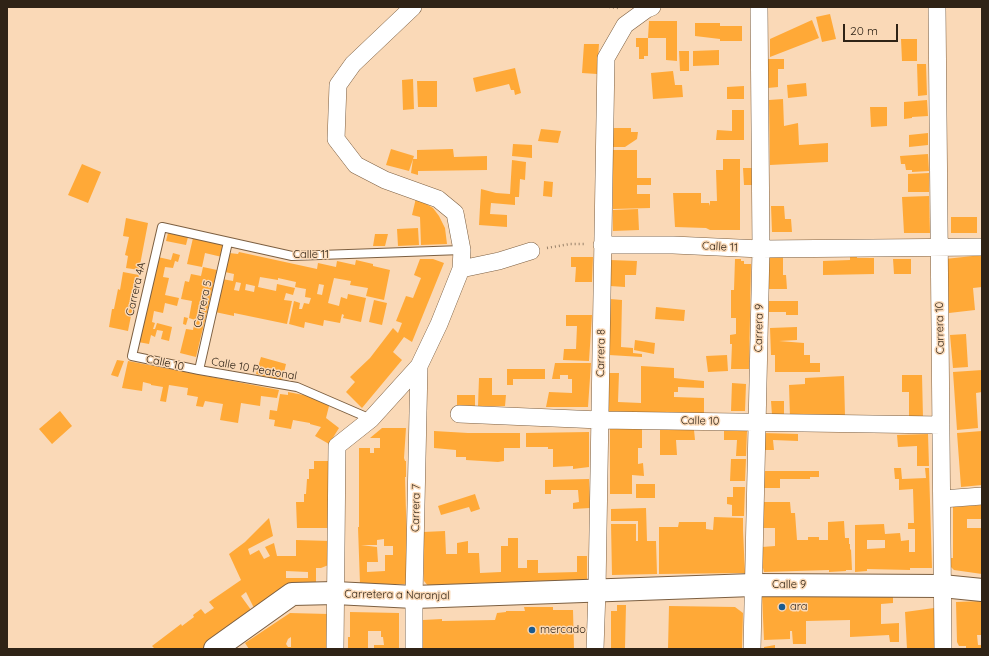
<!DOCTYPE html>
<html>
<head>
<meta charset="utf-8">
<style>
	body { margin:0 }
	#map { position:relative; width:989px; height:656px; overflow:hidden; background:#fad9b7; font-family:Quicksand,sans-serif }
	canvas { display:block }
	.frame { position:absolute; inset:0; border:8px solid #2f2316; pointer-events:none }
	.scale { position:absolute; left:843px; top:24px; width:55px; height:18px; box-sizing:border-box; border:2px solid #2f2316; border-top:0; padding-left:5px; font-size:12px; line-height:14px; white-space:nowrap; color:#2f2316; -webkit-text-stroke:3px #fad9b7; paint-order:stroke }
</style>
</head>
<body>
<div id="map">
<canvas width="989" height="656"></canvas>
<div class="frame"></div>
<div class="scale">20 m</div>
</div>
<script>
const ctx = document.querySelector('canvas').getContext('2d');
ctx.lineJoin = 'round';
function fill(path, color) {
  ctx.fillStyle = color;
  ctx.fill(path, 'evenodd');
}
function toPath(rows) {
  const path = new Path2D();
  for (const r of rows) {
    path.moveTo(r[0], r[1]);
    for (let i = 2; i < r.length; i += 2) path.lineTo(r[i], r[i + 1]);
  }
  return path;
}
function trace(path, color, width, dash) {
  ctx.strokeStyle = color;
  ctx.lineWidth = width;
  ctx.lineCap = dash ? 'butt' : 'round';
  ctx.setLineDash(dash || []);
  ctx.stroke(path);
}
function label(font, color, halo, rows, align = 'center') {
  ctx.font = font + ' Quicksand,sans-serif';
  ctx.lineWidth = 3;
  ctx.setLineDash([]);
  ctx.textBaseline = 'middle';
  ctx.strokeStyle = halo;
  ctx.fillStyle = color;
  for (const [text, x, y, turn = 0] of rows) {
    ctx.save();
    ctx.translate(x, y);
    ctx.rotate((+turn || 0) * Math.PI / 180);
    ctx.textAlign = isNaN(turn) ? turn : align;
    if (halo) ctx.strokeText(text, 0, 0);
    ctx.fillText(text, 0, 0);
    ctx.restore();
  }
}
const building = toPath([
	[830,14,836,39,822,42,816,17],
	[812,20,819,38,770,57,770,39],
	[649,21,677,21,677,61,666,60,666,38,648,38],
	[695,23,720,23,720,26,742,26,742,41,720,41,720,39,695,36],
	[636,38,648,38,648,56,644,56,644,59,639,59,639,47,636,47],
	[901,39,917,39,917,61,902,61],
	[584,44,599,44,597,74,582,73],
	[719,50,719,65,693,66,693,51],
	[679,51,689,51,689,71,680,71],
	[768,59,784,59,784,69,778,69,778,87,768,88],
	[917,64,926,64,927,95,918,96],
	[515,68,521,93,515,95,514,90,511,90,509,84,476,92,473,78],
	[673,71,675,85,682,85,683,97,653,99,651,73],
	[413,79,414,109,403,110,402,80],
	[417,81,437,81,437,107,418,107],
	[806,83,807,96,788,98,787,85],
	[744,86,744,99,727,99,727,87],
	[783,99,784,126,798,123,799,145,828,143,828,162,770,165,769,100],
	[927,100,928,116,912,117,912,118,904,119,904,102],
	[870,107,887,107,887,126,871,127],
	[732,110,744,110,744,140,716,140,717,130,732,131],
	[613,128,631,128,631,132,638,132,637,139,625,147,613,147],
	[541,129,561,131,558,143,538,141],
	[928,133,928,145,909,147,909,135],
	[513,144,532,145,532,158,512,156],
	[391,149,414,156,413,159,417,159,417,150,453,149,454,157,487,156,487,170,418,171,418,175,411,173,413,159,409,171,386,165],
	[613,150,637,150,637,178,651,178,651,185,637,185,637,194,650,194,650,208,613,209],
	[928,154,929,171,912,172,912,170,906,170,905,164,901,164,900,156],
	[723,159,740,159,740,230,710,230,706,228,675,227,673,193,701,193,701,203,709,203,710,206,710,201,717,201,716,170,723,170],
	[512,160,526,162,525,180,520,179,519,197,515,197,515,205,491,203,490,214,507,215,507,227,479,225,481,189,496,193,510,194],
	[82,164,101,172,88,203,68,195],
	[743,168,758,168,759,185,744,185],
	[929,173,929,192,908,192,908,174],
	[544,181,553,182,552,197,543,196],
	[929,196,930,233,904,233,902,197],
	[416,198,433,208,439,216,445,228,447,244,421,245,420,217,412,215],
	[771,206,784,206,785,219,791,219,792,232,772,232],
	[638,209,639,230,613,231,613,210],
	[951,217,977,217,977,233,951,233],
	[126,218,148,223,139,270,126,268,128,256,125,255,129,237,123,236],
	[418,228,419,245,398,246,397,229],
	[168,233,188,237,186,245,166,241],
	[375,234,388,234,385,246,373,246],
	[193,238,213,242,225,242,222,257,205,253,202,267,187,264],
	[239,252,317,269,318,263,336,267,337,261,355,265,356,260,373,264,373,266,390,270,384,300,366,296,368,288,350,285,351,281,334,278,328,303,339,306,341,297,347,299,348,294,366,298,361,322,343,318,344,315,342,314,340,323,324,320,323,326,305,322,304,328,289,324,294,301,300,303,299,309,302,309,304,303,309,304,311,298,305,297,306,289,295,287,296,282,278,278,278,280,260,277,258,287,276,291,277,284,295,288,293,295,286,293,284,300,292,301,287,324,234,313,234,316,215,312,222,279,233,281,234,274,225,272,229,253,238,254],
	[236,282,241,283,239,291,234,290],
	[246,284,255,286,254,292,245,290],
	[319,284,324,285,322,295,317,294],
	[173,253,180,255,178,262,175,261,173,268,165,267,163,277,169,278,165,295,179,298,177,306,165,303,163,313,154,311,152,322,155,323,153,329,155,329,157,323,172,327,169,341,161,339,163,331,157,330,155,337,151,335,149,344,138,342,158,257,171,260],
	[768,255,783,256,783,275,786,275,787,289,769,289],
	[982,255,982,287,973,288,975,310,949,313,945,259],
	[850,256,857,256,857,258,874,258,874,274,823,275,823,261,850,260],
	[571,257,593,257,592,282,575,282,576,267,571,267],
	[420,259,433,259,444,263,412,342,404,337,393,352,402,360,362,408,346,392,355,382,350,377,370,358,393,328,398,333,402,323,396,321,406,296,413,298,421,278,414,275],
	[735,259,741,259,741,261,744,261,744,264,751,264,749,369,731,369,732,344,730,344,730,335,736,334,736,318,731,318,731,290,734,290],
	[893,259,911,259,911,274,894,274],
	[610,260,637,261,636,275,625,275,625,287,610,286],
	[203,267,217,270,196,357,180,353,186,329,193,330,195,320,189,318,192,301,181,299,185,281,189,282,191,274,201,276],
	[123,272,139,275,128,331,109,327,112,309,114,309,118,289,120,290],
	[610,299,622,300,621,347,633,348,633,353,642,354,642,357,609,355],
	[374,300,387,303,382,325,369,322],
	[769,301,798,301,798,315,786,315,786,312,769,312],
	[656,307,685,310,684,321,655,319],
	[566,315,592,315,589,361,563,360,564,349,576,349,577,326,566,326],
	[184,317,188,318,186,325,183,324],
	[797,327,797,340,779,341,804,343,804,355,810,355,810,363,820,363,820,372,775,372,775,355,771,355,770,328],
	[966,334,968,367,953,368,950,335],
	[635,340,655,343,654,354,634,350],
	[727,355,728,371,708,372,706,356],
	[261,357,286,364,282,381,256,374],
	[117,360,124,361,118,377,111,375],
	[128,361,279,390,277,398,261,396,260,406,241,403,238,423,220,420,223,404,205,401,203,407,196,406,198,397,187,395,188,388,169,385,166,402,160,401,163,387,151,385,151,384,143,382,142,391,122,388],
	[555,363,591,363,588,407,546,407,549,392,572,393,572,379,568,379,568,375,560,375,560,379,552,379],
	[641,366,674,368,674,378,704,381,704,388,678,387,678,392,674,392,674,397,704,398,704,416,608,412,609,373,619,373,618,402,641,403],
	[507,369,545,369,545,379,513,379,513,385,507,385],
	[982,370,982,392,976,393,978,428,957,430,953,372],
	[902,375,922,375,923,418,909,419,909,392,902,392],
	[844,376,845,416,790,418,789,385,805,384,805,378],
	[479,378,492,378,492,395,506,395,505,406,478,406],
	[732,383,746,384,745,411,731,411],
	[288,392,314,397,329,406,326,418,339,428,329,444,315,436,321,427,310,424,310,423,293,420,291,429,274,426,275,420,269,419,270,410,277,411,280,394,288,395],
	[457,395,475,395,475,406,457,405],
	[771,401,784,401,784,415,772,415],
	[60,411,72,426,52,444,39,429],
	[382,428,406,428,404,458,405,461,406,461,406,477,405,477,408,584,360,584,358,527,359,527,359,448,370,448,370,453,374,453,374,448,380,448,380,438,370,438],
	[384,539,384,546,393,546,393,555,385,555,385,571,367,572,367,562,378,562,377,547,361,545,377,545,377,540],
	[610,428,642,429,642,448,638,448,638,464,643,463,644,476,632,475,632,494,610,494],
	[660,430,694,430,695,440,676,440,677,455,660,455],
	[434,431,468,433,520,433,520,448,504,448,504,461,498,462,466,460,466,457,456,457,456,450,434,448],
	[724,431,747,431,746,456,736,456,737,440,724,440],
	[982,431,982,485,961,487,957,433],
	[589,432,589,467,573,469,573,466,553,467,553,449,548,449,548,447,526,447,526,433],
	[763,433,798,434,798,441,773,440,774,450,763,450],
	[928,434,929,466,917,466,917,446,898,447,897,435],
	[731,459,746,459,745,481,730,481],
	[314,461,332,461,333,528,297,528,296,502,304,502,304,494,306,494,307,479,309,479,309,469,314,469],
	[894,468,901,468,902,479,926,478,925,468,929,468,932,568,910,568,910,570,867,569,867,571,855,572,855,525,884,524,885,534,900,533,901,541,909,540,909,552,915,552,915,529,908,529,908,523,914,523,913,489,899,490,899,479,895,479],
	[867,540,885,540,885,548,867,549],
	[763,471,819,471,819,477,810,477,810,479,780,479,780,488,763,488],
	[589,479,590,508,573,509,573,503,579,502,578,490,551,490,551,494,545,494,545,480],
	[636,484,655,484,655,498,636,498],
	[733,487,745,487,744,516,732,516,732,505,727,504,727,497,733,497],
	[475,494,480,509,471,512,469,507,441,515,438,506],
	[763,502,790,502,791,513,795,513,797,540,808,540,808,537,819,537,819,540,828,540,828,522,844,521,845,538,849,538,849,544,850,544,850,550,851,549,852,570,846,570,846,571,829,572,829,570,764,572,763,568,762,568,762,547,775,546,775,528,763,528],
	[982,505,982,519,967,519,967,528,982,528,982,574,954,570,951,567,951,558,953,558,953,507],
	[646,508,647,541,656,541,657,574,612,575,611,524,636,524,636,541,638,541,638,521,611,521,611,509],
	[714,517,743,518,743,531,745,573,659,574,659,527,678,527,679,522,706,522,706,529,713,530],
	[269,518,273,536,248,549,250,555,259,550,264,559,270,556,265,547,274,543,277,556,296,556,296,540,331,541,331,564,321,568,316,568,316,582,322,584,256,612,246,592,241,596,254,614,204,649,155,649,152,646,181,624,182,626,194,617,193,615,201,609,205,614,214,608,209,602,241,580,229,554,245,542],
	[286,571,308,572,308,578,286,578],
	[445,531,446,554,457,554,457,543,468,541,468,553,479,553,480,573,501,572,501,546,508,546,508,538,518,538,518,568,527,568,527,560,538,560,538,573,577,572,577,556,587,556,587,585,429,587,424,581,423,532],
	[893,592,893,603,881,604,881,624,899,623,899,642,890,642,889,635,850,637,850,620,806,621,806,644,793,644,792,631,790,631,790,639,764,640,762,595],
	[982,601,982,635,977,635,978,645,982,645,982,649,966,649,966,646,959,646,957,642,956,602],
	[617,605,626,605,625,648,611,648,611,611,617,611],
	[669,606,735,607,743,613,742,649,668,649],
	[524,607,553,607,553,610,573,610,574,649,423,649,423,620,442,619,442,621,495,620,497,613,506,612,506,611,525,611],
	[934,608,935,649,907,649,905,612],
	[350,612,399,613,399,649,374,649,374,645,384,645,383,637,381,637,381,631,368,631,368,649,348,649,348,637,350,637],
	[290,613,328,614,328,649,249,649,245,643],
	[291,637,291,647,288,647,286,644,288,639],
	[775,645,775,649,764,649,764,647]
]);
const path = toPath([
	[609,7,619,8],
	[547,248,570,244,585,244]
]);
const lane = toPath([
	[199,370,228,242],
	[371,419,297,387,199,370,132,356,162,227,292,256,462,250]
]);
const street = toPath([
	[937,7,943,649],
	[602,245,673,245,761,249,982,247],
	[461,269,499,261,531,251],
	[459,414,600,420,941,425],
	[942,499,982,496],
	[335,649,337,446,371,419,419,366,439,324,461,269,462,250,455,213,438,199,385,180,356,165,336,139,338,85,353,64,413,7],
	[414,649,414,597,419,366],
	[595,649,597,590,606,58,625,25,647,9,652,7],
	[752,649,761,249,759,7]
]);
const secondary = toPath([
	[215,649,292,594,335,593,414,597,753,585,942,586,982,590]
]);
const markers = [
	[782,607,4,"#1b5b90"],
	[532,630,4,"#1b5b90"]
];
const streetNames = [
	["Calle 11",720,247,3],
	["Calle 11",311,255],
	["Carrera 4A",136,289,-77],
	["Carrera 5",203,304,-77],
	["Carrera 9",759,328,-89],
	["Carrera 10",940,328,-91],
	["Carrera 8",601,353,-89],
	["Calle 10",165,363,12],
	["Calle 10 Peatonal",254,369,10],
	["Calle 10",700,421,1],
	["Carrera 7",416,508,-89],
	["Calle 9",789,585],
	["Carretera a Naranjal",397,595,1]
];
const poiNames = [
	["ara",790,607],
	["mercado",540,630]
];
fill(building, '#ffa937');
trace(lane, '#7c5f41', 10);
trace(street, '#7c5f41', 18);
trace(secondary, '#7c5f41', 24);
trace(path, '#988169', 2.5, [1, 3]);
trace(lane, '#fff', 8);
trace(street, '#fff', 17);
trace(secondary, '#fff', 22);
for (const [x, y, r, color] of markers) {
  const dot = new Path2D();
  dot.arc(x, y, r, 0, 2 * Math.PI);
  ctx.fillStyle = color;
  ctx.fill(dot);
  trace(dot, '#fad9b7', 1.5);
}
label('11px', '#2f2316', '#fad9b7', streetNames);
label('11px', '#2f2316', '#fad9b7', poiNames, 'left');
</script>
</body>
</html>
